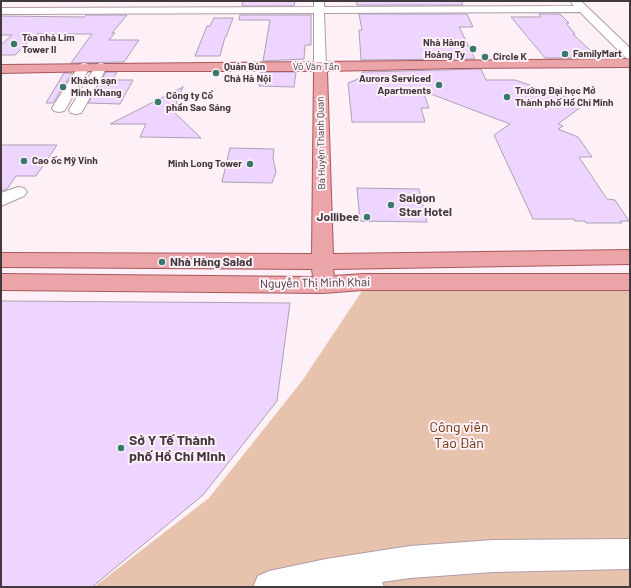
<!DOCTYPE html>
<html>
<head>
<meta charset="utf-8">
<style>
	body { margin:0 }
	#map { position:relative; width:631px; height:588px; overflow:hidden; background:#fef0f7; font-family:Barlow,sans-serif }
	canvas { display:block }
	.frame { position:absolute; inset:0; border:2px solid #42393e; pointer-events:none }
</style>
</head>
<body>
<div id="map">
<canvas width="631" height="588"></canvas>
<div class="frame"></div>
</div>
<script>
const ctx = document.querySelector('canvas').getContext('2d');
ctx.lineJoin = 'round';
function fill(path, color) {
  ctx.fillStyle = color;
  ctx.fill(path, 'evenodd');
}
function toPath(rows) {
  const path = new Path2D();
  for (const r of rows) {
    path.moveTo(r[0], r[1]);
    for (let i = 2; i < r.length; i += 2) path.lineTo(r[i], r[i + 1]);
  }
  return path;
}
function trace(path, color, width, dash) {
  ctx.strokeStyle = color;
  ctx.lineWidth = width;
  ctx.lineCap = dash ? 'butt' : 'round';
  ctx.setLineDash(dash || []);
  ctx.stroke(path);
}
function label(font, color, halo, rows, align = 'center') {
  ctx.font = font + ' Barlow,sans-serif';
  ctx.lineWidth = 4;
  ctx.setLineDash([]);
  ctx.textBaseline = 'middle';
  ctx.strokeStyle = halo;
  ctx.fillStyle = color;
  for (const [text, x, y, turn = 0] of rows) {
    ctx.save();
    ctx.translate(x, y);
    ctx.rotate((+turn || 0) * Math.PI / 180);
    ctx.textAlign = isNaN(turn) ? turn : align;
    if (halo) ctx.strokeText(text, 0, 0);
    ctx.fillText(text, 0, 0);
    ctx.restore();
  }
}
const green = toPath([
	[368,282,630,284,630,587,94,587,209,498,302,381]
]);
const building = toPath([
	[243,1,295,1,294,6,242,6,243,1],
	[356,1,461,1,463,5,357,5,356,1],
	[359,14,467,14,473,27,459,27,475,59,361,60,359,30,362,30,359,14],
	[539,14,560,14,569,23,566,23,575,34,573,34,598,58,545,58,511,17,541,17,539,14],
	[86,15,127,15,112,33,115,33,109,40,139,40,124,62,71,63,92,34,36,34,15,55,1,55,1,45,12,35,1,35,1,16,84,17,86,15],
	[240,15,311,15,311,45,305,45,304,59,263,61,270,20,239,20,240,15],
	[214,18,233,18,226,37,225,37,220,56,195,56,207,26,210,26,214,18],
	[481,69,486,80,515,80,585,104,558,124,563,126,558,129,578,137,592,157,579,157,607,199,615,200,629,221,620,221,622,223,586,223,585,221,575,221,574,219,533,219,494,135,510,124,423,91,429,108,421,108,425,122,352,122,348,83,363,77,362,72,481,69],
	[106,72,117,72,112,80,133,80,120,104,88,103,106,72],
	[261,72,296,72,294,87,259,86,261,72],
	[64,73,72,73,53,103,46,103,64,73],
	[183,87,173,111,201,138,140,137,146,124,110,124,183,87],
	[1,145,57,145,36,176,16,176,7,189,1,191,1,145],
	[230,148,274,149,273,158,276,172,272,183,222,182,230,148],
	[357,188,419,189,427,222,360,221,357,188],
	[1,301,290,303,277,401,203,495,92,587,1,587,1,301]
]);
const minor = toPath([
	[314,1,324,1,324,7,574,6,570,1,581,1,630,48,630,59,626,58,580,12,324,13,326,67,324,70,320,71,316,70,314,67,314,13,1,14,1,8,314,7,314,1],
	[84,63,88,64,90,67,66,108,64,111,59,112,54,111,52,108,80,64,84,63],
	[101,63,105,64,107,67,83,110,81,113,76,114,71,113,69,110,95,67,97,64,101,63],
	[18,187,24,188,27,192,24,196,1,206,1,193,18,187],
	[630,539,630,569,493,572,410,578,382,582,384,587,253,587,258,576,269,571,326,559,410,546,493,540,630,539]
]);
const major = toPath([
	[630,59,630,67,456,68,327,71,333,254,630,250,630,264,333,269,334,276,363,274,630,274,630,290,363,290,323,293,1,290,1,274,313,277,312,269,1,267,1,253,312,254,314,71,101,71,1,73,1,65,630,59]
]);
const markers = [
	[14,44,4,"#377a6c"],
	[473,49,4,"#377a6c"],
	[565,54,4,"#377a6c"],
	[485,57,4,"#377a6c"],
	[216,73,4,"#377a6c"],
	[439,85,4,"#377a6c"],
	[63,87,4,"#377a6c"],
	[507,97,4,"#377a6c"],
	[158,102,4,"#377a6c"],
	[24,161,4,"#377a6c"],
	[250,164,4,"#377a6c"],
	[391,205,4,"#377a6c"],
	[367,217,4,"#377a6c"],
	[162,262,4,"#377a6c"],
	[121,448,4,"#377a6c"]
];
const farPoinames = [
	["Tòa nhà Lim",22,38],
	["Tower II",22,50],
	["Nhà Hàng",465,43,"right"],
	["Hoàng Ty",465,55,"right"],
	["FamilyMart",573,54],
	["Circle K",493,57],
	["Quán Bún",224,67],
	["Chả Hà Nội",224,79],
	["Aurora Serviced",431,79,"right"],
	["Apartments",431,91,"right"],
	["Khách sạn",71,81],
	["Minh Khang",71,93],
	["Trường Đại học Mở",515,91],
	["Thành phố Hồ Chí Minh",515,103],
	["Công ty Cổ",166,96],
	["phần Sao Sáng",166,108],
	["Cao ốc Mỹ Vinh",32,161],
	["Minh Long Tower",242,164,"right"]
];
const farStreetnames = [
	["Võ Văn Tần",316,67],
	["Bà Huyện Thanh Quan",321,143,-91]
];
const poiNames = [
	["Saigon",399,198],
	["Star Hotel",399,212],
	["Jollibee",359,217,"right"],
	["Nhà Hàng Salad",170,262]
];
const streetNames = [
	["Nguyễn Thị Minh Khai",315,283,-1]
];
const nearParknames = [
	["Công viên",459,427],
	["Tao Đàn",459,443]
];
const nearPoinames = [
	["Sở Y Tế Thành",129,440],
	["phố Hồ Chí MInh",129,456]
];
fill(green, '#e7c3ad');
fill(building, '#eed5ff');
trace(building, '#aba0b3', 1);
trace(minor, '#b19ba7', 2);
trace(major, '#a7585d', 2);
fill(minor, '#fff');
fill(major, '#eba4a7');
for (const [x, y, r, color] of markers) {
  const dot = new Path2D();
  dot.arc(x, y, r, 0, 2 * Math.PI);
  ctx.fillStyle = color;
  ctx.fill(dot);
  trace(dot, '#fef0f7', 1.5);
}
label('bold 10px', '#42393e', '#fef0f7', farPoinames, 'left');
label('10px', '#42393e', '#fef0f7', farStreetnames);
label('bold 12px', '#42393e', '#fef0f7', poiNames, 'left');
label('12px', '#42393e', '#fef0f7', streetNames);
label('14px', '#6a3308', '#fef0f7', nearParknames);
label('bold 14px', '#42393e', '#fef0f7', nearPoinames, 'left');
</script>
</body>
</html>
